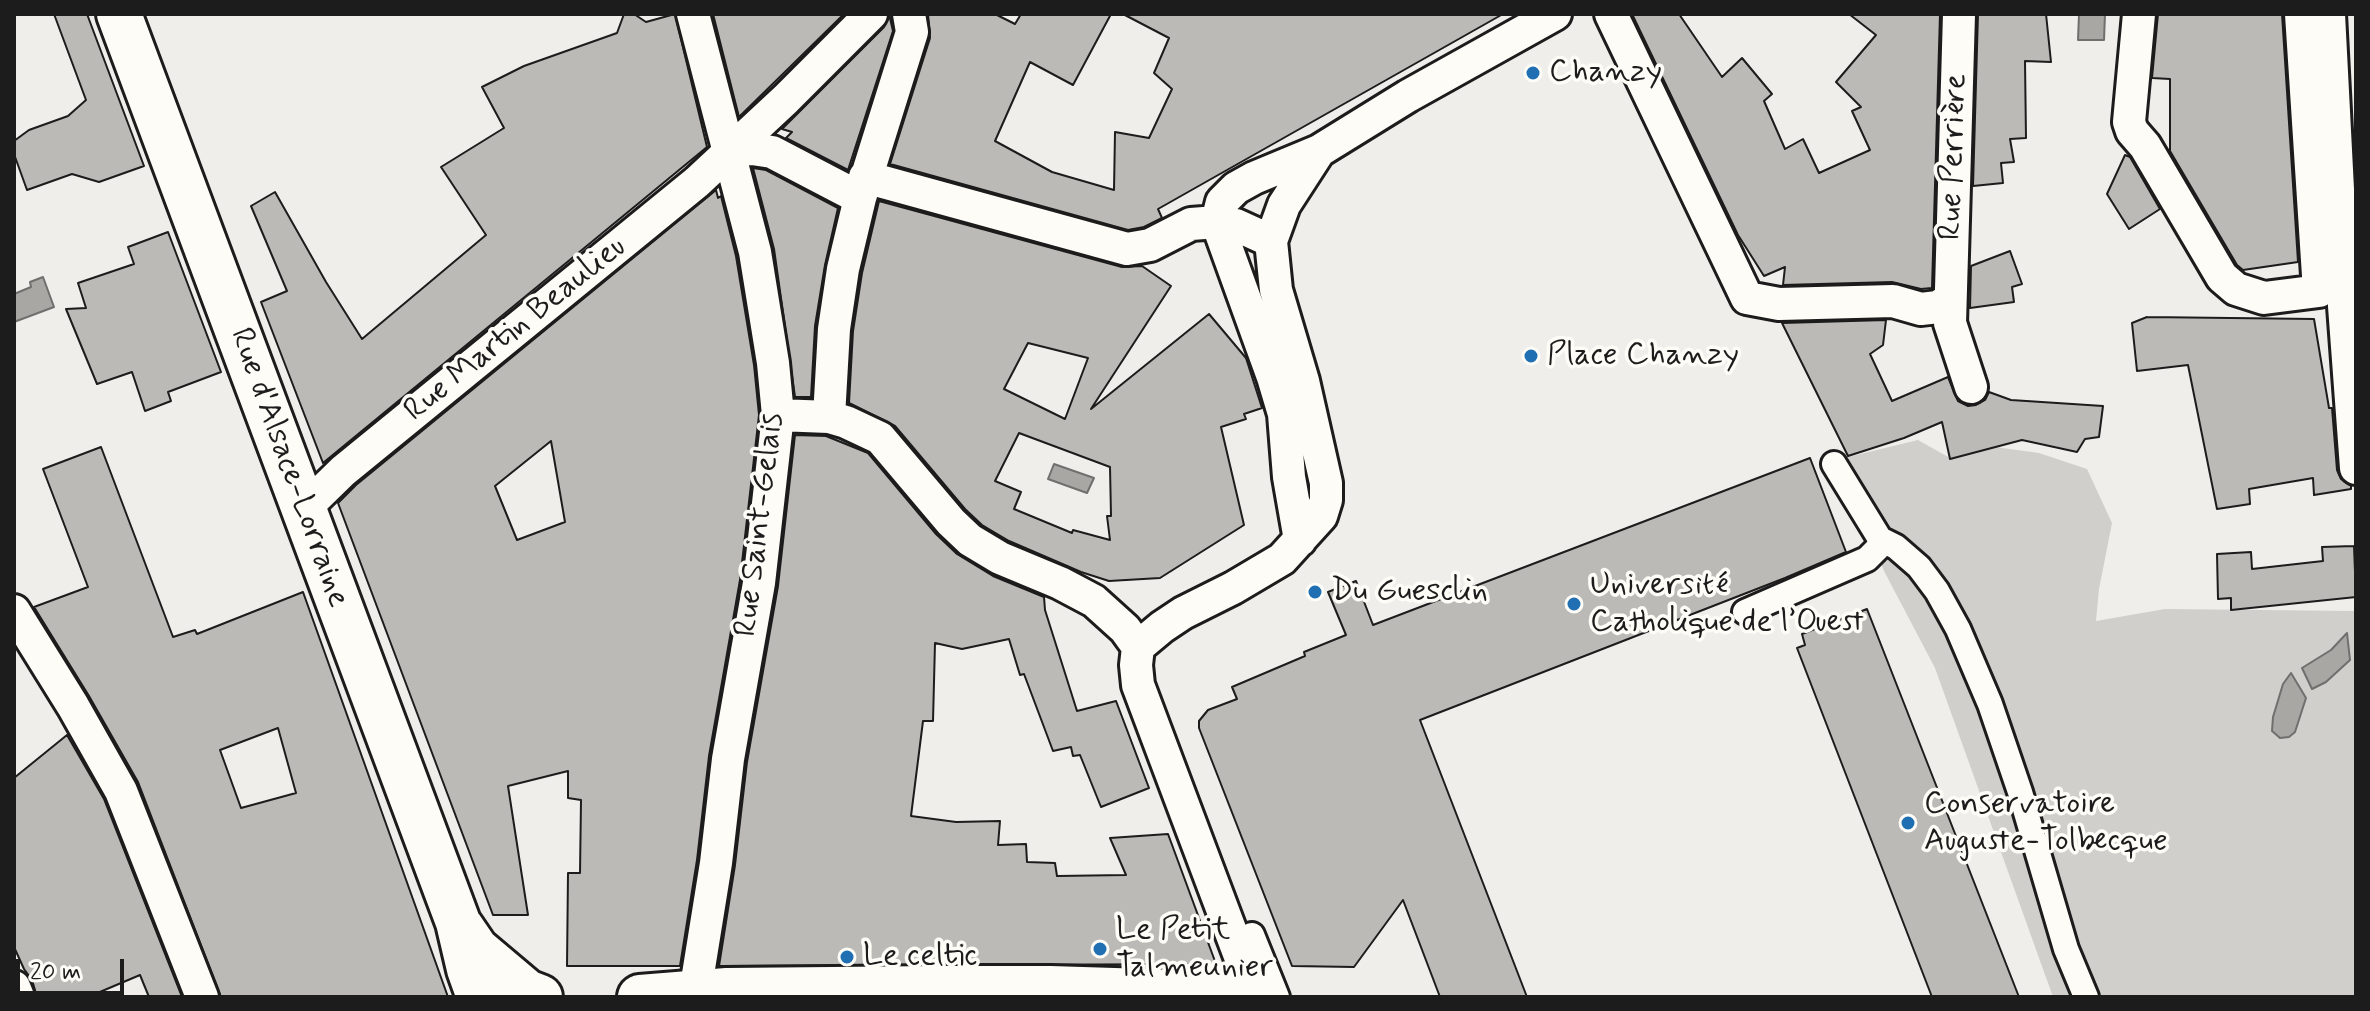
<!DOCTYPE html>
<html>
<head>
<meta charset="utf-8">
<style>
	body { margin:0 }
	#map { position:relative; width:2370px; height:1011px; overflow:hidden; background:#f0eeea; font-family:Mynerve,sans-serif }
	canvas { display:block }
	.frame { position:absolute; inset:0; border:16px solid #1c1c1c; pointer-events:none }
	.scale { position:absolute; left:16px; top:959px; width:108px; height:36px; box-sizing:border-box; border:4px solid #1c1c1c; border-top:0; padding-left:10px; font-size:24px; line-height:28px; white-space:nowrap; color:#1c1c1c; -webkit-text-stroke:6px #fdfcf7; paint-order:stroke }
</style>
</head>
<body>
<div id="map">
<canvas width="2370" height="1011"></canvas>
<div class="frame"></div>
<div class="scale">20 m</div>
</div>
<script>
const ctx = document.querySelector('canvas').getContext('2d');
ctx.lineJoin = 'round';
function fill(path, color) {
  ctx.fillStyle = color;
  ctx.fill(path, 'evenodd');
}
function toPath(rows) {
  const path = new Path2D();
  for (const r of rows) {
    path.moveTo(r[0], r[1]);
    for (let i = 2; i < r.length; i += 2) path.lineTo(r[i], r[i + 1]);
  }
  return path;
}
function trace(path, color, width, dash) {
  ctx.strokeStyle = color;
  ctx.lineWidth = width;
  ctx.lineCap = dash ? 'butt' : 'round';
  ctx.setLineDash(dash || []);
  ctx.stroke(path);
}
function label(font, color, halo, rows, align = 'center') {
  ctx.font = font + ' Mynerve,sans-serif';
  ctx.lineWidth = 7;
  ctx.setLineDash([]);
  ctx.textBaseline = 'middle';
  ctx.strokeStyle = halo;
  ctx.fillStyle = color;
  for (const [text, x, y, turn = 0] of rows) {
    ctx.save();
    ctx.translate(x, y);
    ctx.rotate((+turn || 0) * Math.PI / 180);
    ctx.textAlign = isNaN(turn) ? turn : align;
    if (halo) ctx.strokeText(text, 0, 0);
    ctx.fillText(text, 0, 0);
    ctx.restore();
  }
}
const green = toPath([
	[1918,440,1950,458,1995,447,2039,453,2087,469,2112,523,2099,589,2096,621,2165,609,2356,611,2356,997,2053,997,1935,668,1884,571,1840,459]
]);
const water = toPath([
	[2079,14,2105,14,2104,40,2078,40,2079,14],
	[43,277,54,307,14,322,14,294,31,287,30,282,43,277],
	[1054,464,1094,478,1087,493,1048,479,1054,464],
	[2347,633,2350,660,2326,682,2312,689,2302,668,2331,650,2347,633],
	[2291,673,2306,698,2295,732,2289,737,2280,738,2272,731,2273,717,2283,684,2291,673]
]);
const building = toPath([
	[54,14,87,14,144,166,99,182,72,174,27,190,14,154,14,141,29,130,68,116,86,100,54,14],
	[624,14,634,14,646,22,675,14,707,147,323,463,261,302,287,291,251,206,275,192,326,282,362,339,486,235,441,167,504,128,482,87,524,66,617,33,624,14],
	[713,14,844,14,739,117,713,14],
	[889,14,893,31,848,170,786,138,792,132,782,129,884,27,889,14],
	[928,14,995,14,1015,24,1021,14,1111,14,1073,85,1030,62,995,141,1052,172,1114,190,1115,132,1149,138,1172,89,1154,73,1169,38,1123,14,1503,14,1158,209,1162,218,1144,227,1128,230,890,164,930,38,928,14],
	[1632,14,1679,14,1722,77,1742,58,1772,94,1764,101,1785,149,1803,139,1819,173,1870,150,1852,111,1861,107,1836,82,1876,35,1849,14,1940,14,1932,288,1921,289,1892,282,1783,285,1785,267,1764,276,1738,235,1632,14],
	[1978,14,2046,14,2051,62,2025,61,2026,138,2010,139,2014,162,2001,163,2003,183,1973,186,1978,14],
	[2158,14,2282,14,2298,262,2243,270,2237,265,2170,151,2170,79,2152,78,2158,14],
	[2125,155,2130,157,2160,209,2129,229,2107,194,2125,155],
	[753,168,766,170,838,208,825,265,815,326,811,397,795,397,774,249,753,168],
	[716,190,718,198,721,196,736,256,754,365,759,415,740,580,709,756,697,860,680,966,567,966,568,873,580,873,581,800,568,798,568,771,508,786,528,915,493,915,338,503,356,485,716,190],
	[551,441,565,522,517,540,495,486,551,441],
	[879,201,1122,267,1142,266,1171,286,1091,409,1209,314,1246,358,1262,408,1244,414,1246,419,1221,427,1244,525,1160,578,1109,581,1081,572,1009,541,982,525,965,509,895,426,849,403,853,331,862,273,879,201],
	[1028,343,1088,358,1065,419,1004,389,1028,343],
	[1019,433,1110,467,1111,516,1107,516,1110,540,1073,530,1072,533,1014,509,1021,492,995,481,1019,433],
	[168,232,221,372,168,392,171,401,145,411,132,372,97,384,66,309,86,308,78,283,134,264,128,247,168,232],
	[2010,251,2022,284,2012,287,2014,302,1970,308,1971,266,2010,251],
	[2147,317,2314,319,2329,408,2332,408,2337,470,2341,479,2351,486,2351,489,2314,495,2313,478,2249,489,2250,504,2217,509,2188,365,2137,371,2132,323,2147,317],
	[1886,320,1883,345,1870,354,1892,401,1948,377,1958,401,1968,406,1976,405,1985,400,1989,392,2011,400,2103,406,2099,437,2085,439,2077,452,2022,440,1950,459,1942,422,1904,438,1848,456,1782,323,1886,320],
	[795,435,826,436,868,453,936,534,957,554,993,576,1044,597,1045,610,1077,711,1116,701,1149,788,1101,807,1080,755,1073,756,1071,747,1053,751,1024,674,1020,675,1009,639,962,649,935,643,933,721,923,721,911,816,956,822,1000,821,998,845,1026,844,1027,862,1055,863,1057,876,1126,875,1110,838,1168,834,1216,964,719,966,735,865,747,762,778,586,795,435],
	[101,447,173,637,195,630,197,634,303,592,448,997,221,997,138,782,89,696,34,607,88,587,43,469,101,447],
	[278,728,296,793,241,808,220,750,278,728],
	[1810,458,1846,552,1785,578,1420,720,1527,997,1440,997,1403,900,1354,967,1292,966,1199,728,1199,721,1208,710,1237,699,1232,687,1305,656,1304,652,1346,635,1328,592,1356,581,1373,625,1810,458],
	[2354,546,2356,597,2231,610,2231,598,2218,599,2217,554,2251,552,2252,569,2323,561,2322,547,2354,546],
	[1867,609,2019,997,1932,997,1797,648,1805,645,1802,634,1867,609],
	[67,735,104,799,182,997,149,997,140,975,88,997,37,997,32,980,24,969,14,947,14,778,67,735]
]);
const pedestrian = toPath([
	[1880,539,1896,547,1919,567,1937,591,1958,629,1990,704,2020,792,2066,949,2086,997],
	[1745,612,1867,559,1878,548,1880,539,1834,464],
	[1252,935,1277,997]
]);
const minor = toPath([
	[693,14,755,252,773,363,778,415,759,583,728,759,716,863,695,993],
	[1611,14,1747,298,1779,304,1893,301,1921,309,1938,307,1950,299],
	[1959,14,1950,323,1971,387],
	[2139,14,2129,122,2132,131,2145,146,2222,277,2236,289,2264,298,2319,291,2301,14],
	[2329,14,2344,306,2356,468],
	[728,150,752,149,772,152,860,198,912,32,909,14],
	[865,177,1127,249,1150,245,1191,224,1217,222,1236,225,1271,241],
	[778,415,829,417,846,422,880,438,951,522,970,540,1000,558,1060,583,1094,601,1125,629,1138,647],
	[829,417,834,329,843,269,860,198],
	[303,510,343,471,697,182,786,99,871,14],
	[1300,540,1289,477,1284,414,1273,377,1217,222,1222,202,1236,188,1254,178,1319,151,1408,96,1555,14],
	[14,611,73,706,121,791,202,997],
	[1138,647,1162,627,1183,613,1233,588,1282,559,1321,516,1326,500,1326,483,1303,381,1276,290,1271,241,1284,205,1319,151],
	[1138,647,1136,665,1138,685,1240,956,1244,976,1242,994],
	[14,987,18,997]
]);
const secondary = toPath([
	[119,14,458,922,469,969,479,997],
	[461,927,476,949,527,992,540,997],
	[640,997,727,990,939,988,1050,988,1242,994,1247,997]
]);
const markers = [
	[1533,73,8,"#1f6fb2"],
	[1531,356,8,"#1f6fb2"],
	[1315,592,8,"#1f6fb2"],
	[1574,604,8,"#1f6fb2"],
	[1908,823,8,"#1f6fb2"],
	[1100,949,8,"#1f6fb2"],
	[847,957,8,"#1f6fb2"]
];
const poiNames = [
	["Chanzy",1549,73],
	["Place Chanzy",1547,356],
	["Université",1590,586],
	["Catholique de l’Ouest",1590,623],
	["Du Guesclin",1331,592],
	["Conservatoire",1924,805],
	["Auguste-Tolbecque",1924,842],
	["Le Petit",1116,931],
	["Talmeunier",1116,968],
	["Le celtic",863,957]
];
const streetNames = [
	["Rue Perrière",1955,157,-88],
	["Rue Martin Beaulieu",516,330,-39],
	["Rue d'Alsace-Lorraine",288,468,70],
	["Rue Saint-Gelais",761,525,-83]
];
fill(green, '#d0cfcc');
fill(water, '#a8a7a3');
trace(water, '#706f6d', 2);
fill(building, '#bbbab6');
trace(building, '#1c1c1c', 2);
trace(pedestrian, '#1c1c1c', 30);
trace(minor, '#1c1c1c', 38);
trace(secondary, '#1c1c1c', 50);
trace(pedestrian, '#fdfcf7', 24);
trace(minor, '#fdfcf7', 32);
trace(secondary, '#fdfcf7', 44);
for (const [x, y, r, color] of markers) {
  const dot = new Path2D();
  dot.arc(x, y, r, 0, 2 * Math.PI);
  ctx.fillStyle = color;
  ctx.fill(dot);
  trace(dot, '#fdfcf7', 3);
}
label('32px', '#1c1c1c', '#fdfcf7', poiNames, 'left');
label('32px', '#1c1c1c', '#fdfcf7', streetNames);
</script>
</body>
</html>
